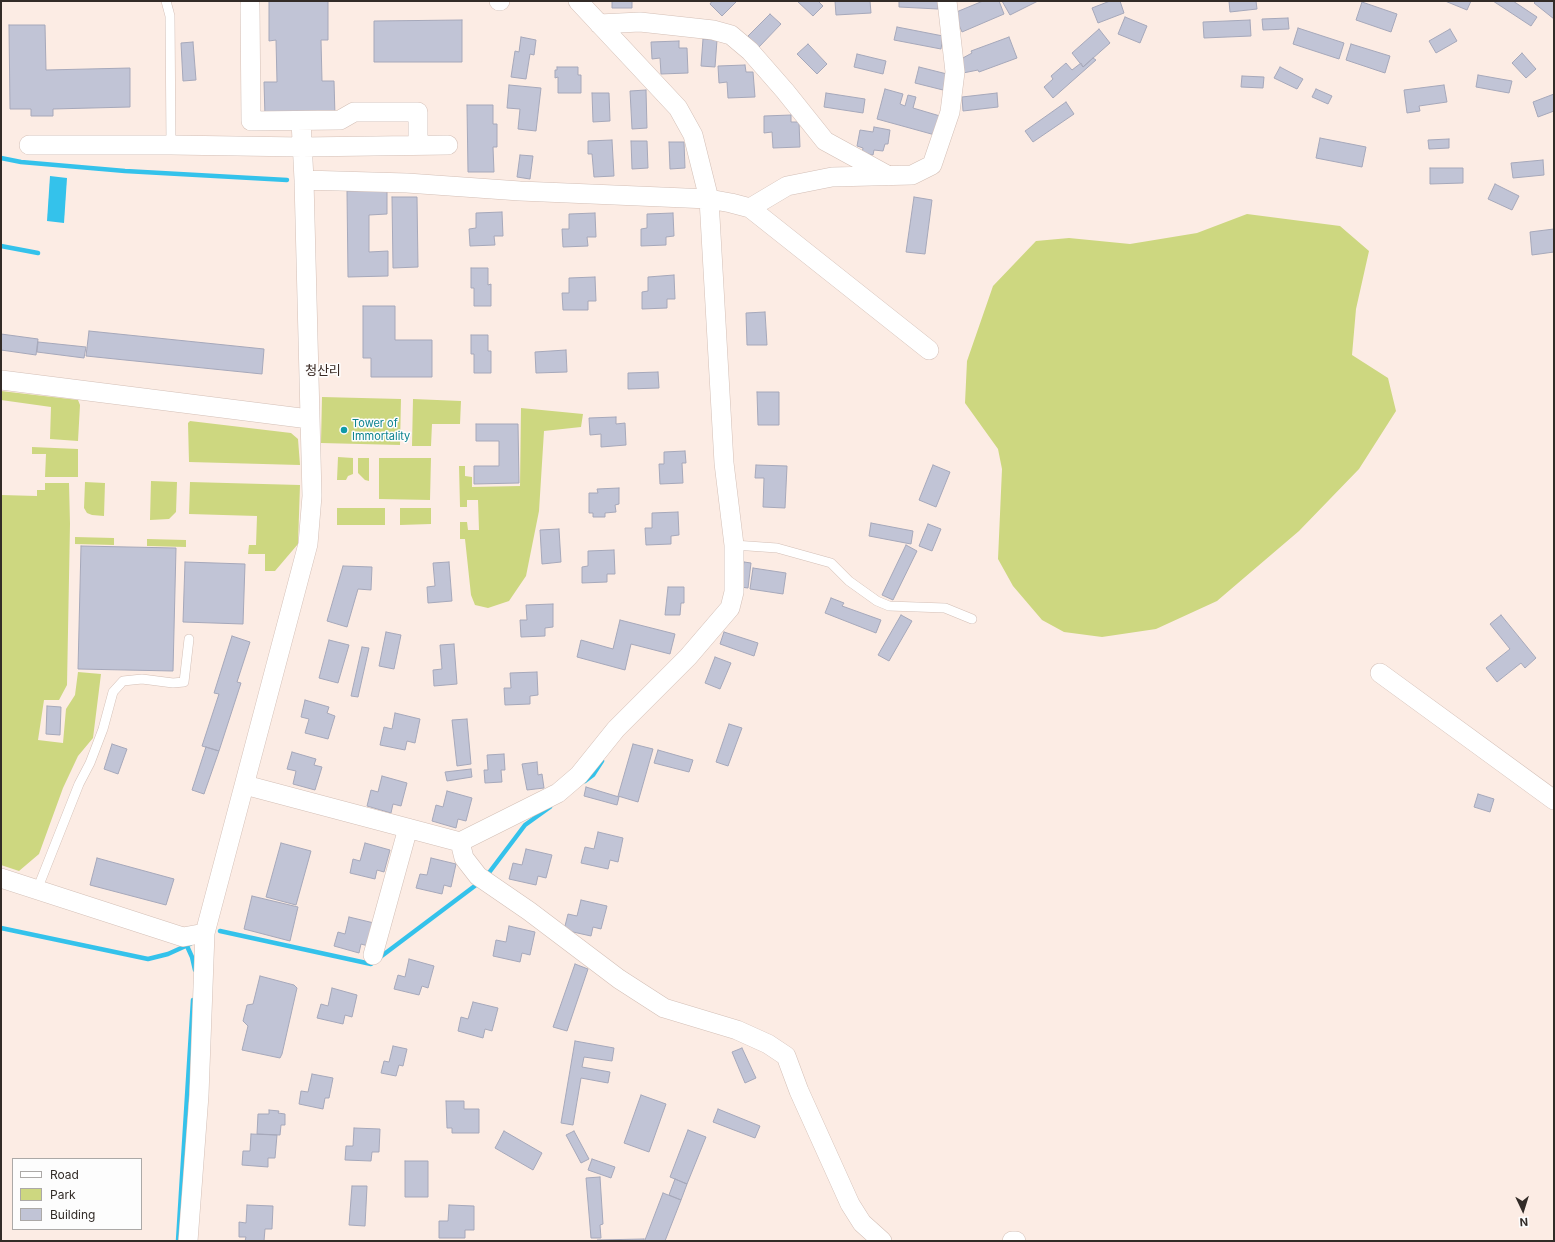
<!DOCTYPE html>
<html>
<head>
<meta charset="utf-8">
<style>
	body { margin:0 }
	#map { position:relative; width:1555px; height:1242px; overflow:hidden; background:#fcece4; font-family:Inter,sans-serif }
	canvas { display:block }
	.frame { position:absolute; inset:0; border:2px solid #322b27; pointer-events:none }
	.legend { position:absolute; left:12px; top:1158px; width:130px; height:72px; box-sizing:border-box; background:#fdfdfd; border:1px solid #aca9a7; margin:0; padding:5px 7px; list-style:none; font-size:12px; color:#322b27 }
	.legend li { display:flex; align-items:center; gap:8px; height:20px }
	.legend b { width:20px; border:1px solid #aca9a7 }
	.north { position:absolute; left:1503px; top:1190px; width:40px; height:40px; -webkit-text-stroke:3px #fdfdfd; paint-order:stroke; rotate:176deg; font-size:11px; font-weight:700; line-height:16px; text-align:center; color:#322b27 }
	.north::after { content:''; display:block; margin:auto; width:14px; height:18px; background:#322b27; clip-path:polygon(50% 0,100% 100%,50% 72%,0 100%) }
</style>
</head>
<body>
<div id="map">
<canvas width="1555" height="1242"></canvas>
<div class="frame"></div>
<ul class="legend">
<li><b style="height:5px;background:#fff"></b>Road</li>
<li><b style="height:11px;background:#cdd780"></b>Park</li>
<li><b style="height:11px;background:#c1c4d6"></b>Building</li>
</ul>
<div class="north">N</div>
</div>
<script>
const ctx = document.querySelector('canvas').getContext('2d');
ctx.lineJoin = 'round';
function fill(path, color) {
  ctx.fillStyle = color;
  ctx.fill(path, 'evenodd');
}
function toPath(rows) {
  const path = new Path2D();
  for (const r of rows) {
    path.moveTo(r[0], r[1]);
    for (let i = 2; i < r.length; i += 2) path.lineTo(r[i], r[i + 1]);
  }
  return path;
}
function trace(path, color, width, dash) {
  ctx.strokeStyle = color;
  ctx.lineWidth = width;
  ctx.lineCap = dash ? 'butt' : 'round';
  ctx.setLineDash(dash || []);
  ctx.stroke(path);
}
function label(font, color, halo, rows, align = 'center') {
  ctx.font = font + ' Inter,"Noto Sans KR",sans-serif';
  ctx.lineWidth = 3;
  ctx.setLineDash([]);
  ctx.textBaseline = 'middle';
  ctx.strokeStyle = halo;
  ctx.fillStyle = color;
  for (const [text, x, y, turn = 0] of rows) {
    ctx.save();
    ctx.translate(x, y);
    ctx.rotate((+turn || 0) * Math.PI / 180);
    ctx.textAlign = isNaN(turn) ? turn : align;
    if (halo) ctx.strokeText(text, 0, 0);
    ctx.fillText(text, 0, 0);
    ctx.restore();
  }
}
const green = toPath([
	[1247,214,1340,226,1369,251,1356,309,1352,355,1388,378,1396,411,1359,469,1299,531,1217,601,1156,629,1102,637,1064,632,1042,620,1013,586,998,559,1002,469,998,449,965,403,967,361,993,286,1036,241,1069,238,1130,244,1197,233],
	[1,391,78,400,80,405,78,441,50,439,51,407,1,400],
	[322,397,401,399,400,445,321,443],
	[413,399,461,401,460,424,432,424,431,446,412,446],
	[521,408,583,414,581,427,544,431,539,511,526,576,509,601,488,608,475,605,471,595,465,539,460,539,460,522,467,522,468,530,479,530,478,500,467,500,467,507,460,507,459,466,465,466,465,476,472,477,472,487,520,486],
	[190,421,291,433,298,439,300,465,189,462,188,423],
	[32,447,78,449,78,477,45,477,46,454,32,454],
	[338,457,353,458,353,474,348,476,346,480,337,480],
	[358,458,369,458,369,481,365,480,358,473],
	[379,458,431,458,430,500,379,499],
	[151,481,177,482,176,512,169,519,150,520],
	[85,482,105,483,104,516,92,515,87,513,84,508],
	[190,482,300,485,298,544,275,571,265,571,265,554,248,554,249,545,256,545,257,516,189,514],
	[45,483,69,483,70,524,67,685,59,700,44,700,38,740,63,743,66,709,75,695,78,672,101,674,93,738,78,756,63,788,39,854,19,871,1,865,1,495,37,496,37,490,45,490],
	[337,508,385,508,385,525,337,525],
	[400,508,431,508,431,524,400,525],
	[75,537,114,538,114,545,75,544],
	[147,539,186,540,186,547,147,546]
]);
const water = toPath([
	[50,176,67,178,64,223,47,221]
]);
const stream = toPath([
	[1,158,21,162,125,171,287,180],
	[1,246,38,253],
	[585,781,593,775,602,761],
	[488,874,525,825,550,807],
	[1,928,148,959,168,954,190,944],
	[220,931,371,964,480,882],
	[187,946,192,957,195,970],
	[178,1241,193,1000]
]);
const building = toPath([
	[269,1,328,1,328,40,321,40,322,81,334,81,335,116,265,117,264,82,277,82,276,40,269,41,269,1],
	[612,1,632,1,632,8,612,8,612,1],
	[712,1,737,1,722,16,710,4,712,1],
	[797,1,818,1,823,6,813,16,797,1],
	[835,1,870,1,871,13,836,15,835,1],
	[899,1,938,1,938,9,899,7,899,1],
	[983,1,999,1,1004,14,962,32,954,13,983,1],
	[1002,1,1038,1,1010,15,1002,1],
	[1110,1,1120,1,1124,13,1098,23,1092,8,1110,1],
	[1229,1,1256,1,1257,9,1230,12,1229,1],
	[1445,1,1471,1,1467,10,1445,1],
	[1493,1,1513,1,1537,17,1531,26,1493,1],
	[1536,1,1554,1,1554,19,1534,3,1536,1],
	[1362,2,1397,14,1391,32,1356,20,1362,2],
	[770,14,781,24,759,47,748,36,770,14],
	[1125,17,1147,26,1140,43,1118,34,1125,17],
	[1288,18,1289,29,1263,30,1262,19,1288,18],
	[462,20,462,62,374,62,374,21,462,20],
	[1250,20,1251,36,1204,38,1203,22,1250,20],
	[9,25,45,25,46,70,130,68,130,107,53,109,53,116,31,116,31,109,10,109,9,25],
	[897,27,943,36,941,49,894,40,897,27],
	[1298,28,1344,43,1339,59,1293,44,1298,28],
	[1099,29,1110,43,1083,67,1072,53,1099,29],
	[1450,29,1457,41,1436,53,1429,41,1450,29],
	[521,37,536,40,534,55,530,54,526,79,511,77,515,51,519,52,521,37],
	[1009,37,1017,58,979,72,978,70,963,73,961,59,972,53,971,51,1009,37],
	[703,39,717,40,715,67,701,66,703,39],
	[679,41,679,48,687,48,688,73,661,74,660,58,652,59,651,42,679,41],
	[193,42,196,80,183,81,181,43,193,42],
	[808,44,827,64,817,74,797,54,808,44],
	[1351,44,1390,56,1385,73,1346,60,1351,44],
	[1522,53,1536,69,1526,78,1512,63,1522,53],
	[857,54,886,61,883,74,854,67,857,54],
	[1093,58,1096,60,1053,98,1044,87,1053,79,1051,76,1066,63,1072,70,1081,63,1083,67,1093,58],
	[745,65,746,72,753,72,755,97,728,98,727,82,719,83,718,66,745,65],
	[557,67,578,67,578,75,581,75,581,93,558,93,558,77,555,78,555,70,557,70,557,67],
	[919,67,947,74,943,90,915,83,919,67],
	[1280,67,1303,79,1297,89,1274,78,1280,67],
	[1478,75,1512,81,1509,93,1476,87,1478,75],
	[1242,76,1264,77,1263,88,1241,87,1242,76],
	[509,85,541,88,536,131,518,129,520,109,507,108,509,85],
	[1444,85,1447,102,1419,106,1420,111,1407,113,1404,90,1444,85],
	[885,89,903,94,900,104,905,106,908,95,916,97,913,108,940,116,935,135,877,119,885,89],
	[1316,89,1332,96,1328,104,1312,97,1316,89],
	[646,90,647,128,632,129,630,91,646,90],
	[592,93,609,93,610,121,593,122,592,93],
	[826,93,865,99,863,113,824,107,826,93],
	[997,93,998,107,963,111,962,97,997,93],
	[1554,94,1554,111,1538,117,1533,102,1554,94],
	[1066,102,1074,114,1033,142,1025,131,1066,102],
	[467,105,493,105,493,124,497,124,497,147,493,147,494,172,468,172,467,105],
	[791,115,791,122,799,122,800,147,773,148,772,132,764,133,764,116,791,115],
	[874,127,890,130,888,144,885,144,883,151,874,150,873,155,862,153,863,148,857,146,860,130,873,132,874,127],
	[1320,138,1366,147,1362,167,1316,158,1320,138],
	[1449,139,1449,148,1429,149,1428,140,1449,139],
	[612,140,614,176,594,177,592,154,588,154,588,141,612,140],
	[631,141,647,141,648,168,632,169,631,141],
	[669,142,684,142,685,168,670,169,669,142],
	[520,155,533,156,530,179,517,177,520,155],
	[1543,160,1544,175,1513,178,1511,163,1543,160],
	[1430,168,1463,168,1463,183,1430,184,1430,168],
	[1495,184,1519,196,1512,210,1488,199,1495,184],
	[387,190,387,214,369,215,369,252,388,251,388,276,348,277,347,191,387,190],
	[392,197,417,197,418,267,393,268,392,197],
	[914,197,932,200,925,254,906,252,914,197],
	[502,212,503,236,494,236,495,245,470,246,469,229,476,228,476,213,502,212],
	[595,213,596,237,587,237,588,246,563,247,562,229,569,229,569,214,595,213],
	[673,213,674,236,666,237,666,245,641,246,641,229,647,228,647,214,673,213],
	[1554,229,1554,252,1532,255,1530,232,1554,229],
	[471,268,488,268,488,285,491,284,491,306,474,306,474,288,471,288,471,268],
	[674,275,675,299,667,299,667,308,642,309,642,292,648,291,648,277,674,275],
	[595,277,596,301,588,301,588,310,563,310,562,293,569,293,569,278,595,277],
	[363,306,395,306,395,340,432,340,432,377,371,377,371,358,363,358,363,306],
	[765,312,767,345,747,345,746,313,765,312],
	[89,331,264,349,262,374,86,356,89,331],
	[1,334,38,339,36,355,1,350,1,334],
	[471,335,488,335,488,351,491,351,491,373,474,373,474,354,471,354,471,335],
	[38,342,86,347,84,358,37,352,38,342],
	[566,350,567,372,536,373,535,352,566,350],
	[658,372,659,388,628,389,628,373,658,372],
	[757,392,779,392,779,425,758,425,757,392],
	[616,417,616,424,625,423,626,445,601,447,601,434,590,435,589,418,616,417],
	[476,424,518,424,519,483,474,484,474,466,499,466,499,441,476,441,476,424],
	[685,451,686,463,682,463,683,483,660,484,659,464,664,464,664,452,685,451],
	[756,465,787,466,785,508,763,507,764,478,755,478,756,465],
	[933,465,950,472,936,507,919,500,933,465],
	[619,488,619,504,615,505,616,512,605,513,605,517,593,517,593,513,589,513,589,493,598,493,597,489,619,488],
	[678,512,679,535,671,536,671,544,646,545,645,528,652,528,652,513,678,512],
	[871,523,913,531,911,544,869,536,871,523],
	[928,524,941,529,932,551,919,546,928,524],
	[559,529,561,562,542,564,540,530,559,529],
	[906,545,917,551,893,600,882,595,906,545],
	[81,546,176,548,173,671,78,669,81,546],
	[614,550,615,574,607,574,607,582,582,583,582,567,588,566,588,551,614,550],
	[185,562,245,564,243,624,183,622,185,562],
	[449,562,452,601,428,603,427,587,435,586,433,563,449,562],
	[744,562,751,563,748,588,740,587,744,562],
	[343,566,372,567,371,590,358,589,347,627,327,621,343,566],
	[753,568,786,573,783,594,750,589,753,568],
	[668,587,684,587,684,603,681,603,680,615,665,615,668,587],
	[831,598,844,603,842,606,881,620,876,633,825,613,831,598],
	[553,604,553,627,545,628,545,636,521,637,520,620,527,620,526,605,553,604],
	[901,615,912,621,889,661,878,655,901,615],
	[1501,615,1536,658,1525,668,1521,663,1497,682,1486,668,1510,649,1490,624,1501,615],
	[620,620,675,634,670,654,631,644,625,670,577,657,581,640,613,649,620,620],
	[386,632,401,635,394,669,379,666,386,632],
	[724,632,758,643,754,656,720,644,724,632],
	[232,636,250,642,237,682,241,683,219,751,202,746,219,694,214,693,232,636],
	[329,640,349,645,338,683,319,678,329,640],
	[454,644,457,684,434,686,433,670,442,669,440,645,454,644],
	[362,647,369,648,358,697,351,696,362,647],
	[715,657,731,663,720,689,705,683,715,657],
	[537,672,538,695,530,696,530,704,505,705,504,688,511,688,510,673,537,672],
	[305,700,329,707,327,713,335,716,328,739,305,733,309,719,301,717,305,700],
	[47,706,61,707,60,735,46,734,47,706],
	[395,713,420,719,415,743,407,741,405,750,380,745,384,727,392,729,395,713],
	[467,719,471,764,457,766,452,720,467,719],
	[729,724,742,728,728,766,716,762,729,724],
	[112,744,127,749,118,774,104,769,112,744],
	[633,744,653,749,638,802,618,796,633,744],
	[206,747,219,751,204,794,192,790,206,747],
	[658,750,693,760,689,772,654,763,658,750],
	[292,752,316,759,314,765,322,767,315,790,293,784,296,771,287,769,292,752],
	[504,754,505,770,501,770,502,782,485,783,484,770,488,770,487,755,504,754],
	[537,762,538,775,542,774,544,788,527,790,522,764,537,762],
	[471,769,472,777,447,781,445,772,471,769],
	[382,776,407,783,401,806,393,804,391,813,367,806,371,790,378,792,382,776],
	[586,787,619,797,617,805,584,796,586,787],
	[447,791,472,798,466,821,458,819,456,828,432,821,436,805,443,807,447,791],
	[1478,794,1494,799,1490,812,1474,807,1478,794],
	[598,832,623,838,618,862,610,860,608,869,581,863,585,847,594,849,598,832],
	[281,843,311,851,296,905,266,897,281,843],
	[365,843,390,850,384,872,377,870,375,879,350,873,353,859,360,861,365,843],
	[526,849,552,855,546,878,538,876,536,885,509,879,513,863,522,865,526,849],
	[97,858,174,879,166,905,90,885,97,858],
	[431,858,456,864,451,887,444,885,442,894,416,888,420,874,427,875,431,858],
	[252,896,298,907,290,941,244,929,252,896],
	[581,900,607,906,601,929,593,927,591,936,564,930,568,914,577,916,581,900],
	[349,917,374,923,368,946,361,944,359,953,334,946,338,932,345,934,349,917],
	[509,926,535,932,530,955,522,953,520,962,493,956,496,940,506,942,509,926],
	[409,959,434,966,428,988,422,986,419,995,394,989,398,975,405,977,409,959],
	[575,964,588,969,567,1031,553,1027,575,964],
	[260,976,294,985,297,988,282,1054,280,1058,242,1050,248,1026,243,1021,247,1005,253,1004,260,976],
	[332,988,357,995,352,1017,345,1015,343,1024,317,1018,321,1004,328,1006,332,988],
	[473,1002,498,1008,492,1031,485,1029,483,1038,458,1031,461,1017,468,1019,473,1002],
	[575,1041,614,1048,612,1061,584,1057,582,1067,610,1072,608,1083,581,1078,573,1125,561,1123,575,1041],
	[393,1046,407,1049,403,1066,399,1065,396,1076,381,1073,384,1061,389,1062,393,1046],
	[742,1048,756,1078,745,1083,732,1052,742,1048],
	[312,1074,333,1078,329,1098,325,1098,323,1109,299,1104,301,1091,308,1092,312,1074],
	[641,1095,666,1104,649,1152,624,1143,641,1095],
	[446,1101,464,1101,464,1109,479,1109,479,1133,452,1133,452,1128,447,1128,446,1101],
	[718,1109,760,1126,755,1138,713,1122,718,1109],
	[269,1110,279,1111,278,1113,285,1114,285,1125,281,1125,280,1135,257,1134,258,1114,269,1114,269,1110],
	[354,1128,380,1129,379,1152,372,1152,371,1161,345,1160,346,1146,353,1146,354,1128],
	[688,1130,706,1137,687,1184,670,1177,688,1130],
	[504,1131,542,1153,533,1170,495,1148,504,1131],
	[574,1131,589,1159,581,1163,566,1135,574,1131],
	[251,1134,277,1135,275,1158,268,1158,268,1167,242,1165,243,1151,250,1151,251,1134],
	[592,1159,615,1167,611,1178,588,1170,592,1159],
	[405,1161,428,1161,428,1197,405,1197,405,1161],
	[600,1177,603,1224,600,1225,601,1238,591,1238,586,1178,600,1177],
	[675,1179,687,1184,681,1200,669,1195,675,1179],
	[352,1186,367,1186,365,1226,349,1225,352,1186],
	[663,1193,681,1200,665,1241,648,1241,645,1240,663,1193],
	[247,1205,273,1206,272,1229,265,1229,264,1241,245,1241,246,1237,239,1237,239,1222,246,1223,247,1205],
	[449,1205,474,1206,474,1230,465,1230,465,1238,439,1238,439,1221,448,1221,449,1205],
	[644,1239,644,1241,597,1241,597,1240,644,1239]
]);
const lane = toPath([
	[166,1,170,16,171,145],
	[734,545,777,548,831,563,849,581,877,601,889,606,945,608,972,619],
	[37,890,79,784,90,763,103,729,113,692,123,681,142,679,173,683,184,682,189,639]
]);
const street = toPath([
	[499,1,500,1],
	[578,1,678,108,693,135,709,199,724,463,734,545,734,592,730,608,688,657,616,729,579,775,558,793,460,842,464,858,478,876,529,911,619,979,664,1008,737,1030,768,1044,786,1056,799,1091,850,1204,862,1223,882,1241],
	[250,5,251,121,340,120,354,112,418,112,418,145],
	[599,24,640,22,713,30,731,35,750,51,785,91,825,141,889,176],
	[29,145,171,145,302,147,448,145],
	[304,180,407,183,520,191,709,199,731,203,750,208,929,350],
	[750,208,787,186,832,177,912,175,932,165,950,112,955,72,947,1],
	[1,380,309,419],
	[1380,673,1554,800],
	[245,785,460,842],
	[1,878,183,937,205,933],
	[373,955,408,828],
	[188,1241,199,1095,205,933,308,544,312,496,304,180,301,121],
	[1012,1241,1016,1241]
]);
const markers = [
	[344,430,4,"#0f9aa8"]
];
const cultureNames = [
	["Tower of",352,424],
	["Immortality",352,437]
];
const quarterNames = [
	["청산리",323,371]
];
fill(green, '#cdd780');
fill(water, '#34c2eb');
trace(stream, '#34c2eb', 4.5);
fill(building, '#c1c4d6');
trace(building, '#a6a8ba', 1);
trace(lane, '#d3bfb6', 10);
trace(street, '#d3bfb6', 20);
trace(lane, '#fff', 9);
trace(street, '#fff', 19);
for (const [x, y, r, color] of markers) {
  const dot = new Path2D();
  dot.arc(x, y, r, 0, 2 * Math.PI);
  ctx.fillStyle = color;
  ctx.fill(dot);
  trace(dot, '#fdfdfd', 1.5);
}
label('11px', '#0d838f', '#fdfdfd', cultureNames, 'left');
label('13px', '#372721', '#fdfdfd', quarterNames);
</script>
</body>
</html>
